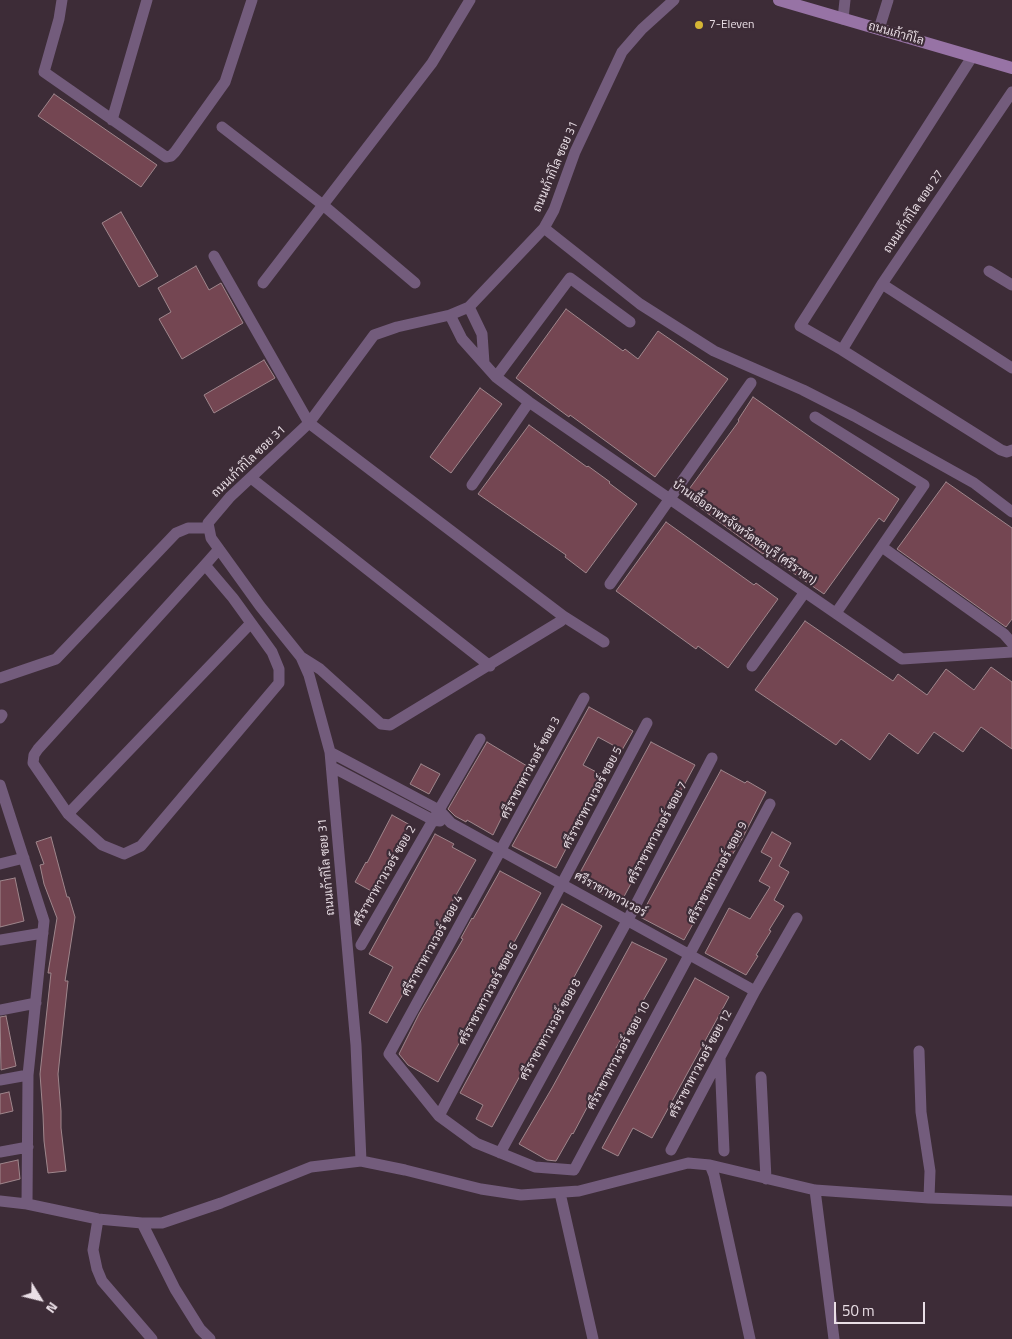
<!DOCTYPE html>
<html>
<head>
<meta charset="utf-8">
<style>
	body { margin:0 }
	#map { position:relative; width:1012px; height:1339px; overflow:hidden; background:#3d2c37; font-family:"Titillium Web",sans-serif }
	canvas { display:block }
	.north { position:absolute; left:15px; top:1274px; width:50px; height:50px; -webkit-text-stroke:4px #3d2c37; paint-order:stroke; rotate:126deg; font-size:14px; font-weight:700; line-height:20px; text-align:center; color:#e9dee5 }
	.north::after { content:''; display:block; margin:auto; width:18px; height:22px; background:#e9dee5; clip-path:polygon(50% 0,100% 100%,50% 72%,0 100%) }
	.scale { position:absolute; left:834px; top:1302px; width:91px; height:22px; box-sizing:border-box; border:2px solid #e9dee5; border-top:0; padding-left:6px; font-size:15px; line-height:18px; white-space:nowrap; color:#e9dee5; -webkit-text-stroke:4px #3d2c37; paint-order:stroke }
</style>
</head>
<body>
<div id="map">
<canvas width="1012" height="1339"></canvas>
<div class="north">N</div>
<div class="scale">50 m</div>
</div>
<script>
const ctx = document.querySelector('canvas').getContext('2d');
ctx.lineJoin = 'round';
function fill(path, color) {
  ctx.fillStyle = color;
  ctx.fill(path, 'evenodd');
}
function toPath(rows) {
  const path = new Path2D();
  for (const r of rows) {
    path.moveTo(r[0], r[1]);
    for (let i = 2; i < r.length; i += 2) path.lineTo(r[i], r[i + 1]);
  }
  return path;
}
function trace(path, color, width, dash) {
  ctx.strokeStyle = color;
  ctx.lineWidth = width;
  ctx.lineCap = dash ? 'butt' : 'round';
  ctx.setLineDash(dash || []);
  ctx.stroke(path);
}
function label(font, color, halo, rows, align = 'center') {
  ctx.font = font + ' "Titillium Web",Sarabun,sans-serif';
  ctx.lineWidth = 4.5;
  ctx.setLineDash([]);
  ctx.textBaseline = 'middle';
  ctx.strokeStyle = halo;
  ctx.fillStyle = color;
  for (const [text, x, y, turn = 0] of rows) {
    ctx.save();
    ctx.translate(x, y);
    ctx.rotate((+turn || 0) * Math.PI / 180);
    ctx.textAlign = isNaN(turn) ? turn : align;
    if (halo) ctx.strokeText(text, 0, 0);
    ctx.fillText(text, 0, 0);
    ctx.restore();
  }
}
const building = toPath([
	[54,94,157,165,141,187,38,116,54,94],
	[121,212,158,276,139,287,102,223,121,212],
	[196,266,209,290,221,283,243,323,182,359,159,319,171,312,158,288,196,266],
	[566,309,623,351,625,349,638,359,658,331,728,379,655,477,570,415,569,417,516,378,566,309],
	[264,360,275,378,214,413,204,395,264,360],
	[480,388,502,404,451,473,430,457,480,388],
	[753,397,899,499,884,522,879,518,824,594,764,553,763,554,684,496,739,421,738,420,753,397],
	[529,425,587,467,588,466,610,482,609,483,637,504,586,573,565,557,566,555,478,494,529,425],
	[946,482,1012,528,1012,619,1006,627,897,549,946,482],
	[666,522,754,585,756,583,778,599,728,668,698,646,696,649,616,591,666,522],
	[805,621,893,681,898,674,927,695,946,669,974,690,991,667,1012,682,1012,749,981,727,963,752,934,732,918,754,889,733,870,760,841,739,836,745,755,690,805,621],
	[589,707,633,731,622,750,598,737,583,765,604,776,556,868,512,846,589,707],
	[487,742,527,766,493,835,467,820,466,822,455,816,448,809,487,742],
	[651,742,695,765,620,904,576,880,651,742],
	[421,764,440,774,429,794,410,784,421,764],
	[721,770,745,783,747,781,766,792,742,839,727,863,684,940,640,917,721,770],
	[392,815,410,825,388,870,386,869,373,892,355,882,366,862,367,863,392,815],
	[772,832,791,843,779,866,789,872,774,900,784,906,769,930,771,931,756,955,758,956,746,975,705,953,729,908,750,919,770,887,759,881,772,858,761,852,772,832],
	[435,834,454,844,452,847,476,860,436,930,438,931,387,1023,369,1013,393,967,369,954,435,834],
	[51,837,67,897,69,897,75,917,65,981,68,981,58,1074,61,1111,61,1128,66,1171,48,1173,44,1141,43,1115,40,1074,51,973,48,973,57,918,44,884,40,865,44,864,36,842,51,837],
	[500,871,541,893,438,1082,408,1065,399,1054,419,1014,463,939,461,938,472,918,473,919,500,871],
	[15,878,24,921,0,927,0,881,15,878],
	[562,904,602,926,492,1127,476,1119,483,1105,460,1093,562,904],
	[632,942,667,959,616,1048,618,1049,573,1134,572,1133,556,1161,547,1160,519,1144,552,1088,632,942],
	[695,978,729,997,652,1138,633,1128,618,1156,602,1148,695,978],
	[6,1016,16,1066,1,1070,0,1017,6,1016],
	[9,1092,13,1111,0,1114,0,1094,9,1092],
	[18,1160,20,1179,0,1184,0,1164,18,1160]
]);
const minor = toPath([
	[62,0,59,19,44,72,166,157,171,156,175,152,225,82,252,0],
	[843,19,845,0],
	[879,29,888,0],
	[972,57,800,326,842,350,1001,450,1007,452,1012,450],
	[112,120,147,0],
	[222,127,323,205,415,283],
	[544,228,640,304,714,351,803,390,854,416,974,483,1012,512],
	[214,256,309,423,563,616,604,642],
	[989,271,1012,285],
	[263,283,432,63,470,0],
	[882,284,1012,368],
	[469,307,482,334,484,363],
	[450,315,462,339,496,377,529,402,902,659,1012,652],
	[842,350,882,284,1012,92],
	[496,377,570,278,630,322],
	[815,417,924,485,836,613],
	[251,478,490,666],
	[472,485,529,402],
	[882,547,1004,634,1012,643],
	[205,565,233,598,272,652,279,669,279,683,141,846,124,854,102,845,68,814,33,763,34,755,38,749,205,565,219,549],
	[610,584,751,383],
	[301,657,320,669,381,724,390,725,561,621,563,616],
	[752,666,805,592],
	[0,678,56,659,176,533,188,528,209,528],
	[584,698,389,1054,439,1116,476,1143,535,1167,574,1170,770,804],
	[0,718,2,715],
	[330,752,439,810,451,823,755,991],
	[332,767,433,820,440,821],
	[0,785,44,921,28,1075,27,1204],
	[68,814,251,623],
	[0,864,24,858],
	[0,940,43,933],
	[361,945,480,739],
	[0,1010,36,1003],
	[919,1051,921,1112,930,1171,929,1198],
	[720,1058,724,1151],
	[761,1077,766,1179],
	[0,1080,28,1075],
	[439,1116,647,723],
	[671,1150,755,991,797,918],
	[0,1152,28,1147],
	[500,1153,632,912,712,758],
	[361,1161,356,1045,330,752,309,675,301,657,260,606,211,538,208,523,230,497,309,423,374,335,397,327,450,315,469,307,544,228,554,210,575,152,622,52,642,29,674,0],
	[710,1165,714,1175,750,1339],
	[815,1190,834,1339],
	[560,1193,593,1339],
	[0,1201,27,1204,98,1219,142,1223,162,1223,221,1203,311,1167,361,1161,405,1170,481,1189,521,1195,579,1191,688,1163,710,1165,815,1190,929,1198,1012,1201],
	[98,1219,93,1250,97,1269,102,1281,152,1339],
	[142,1223,175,1289,200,1329,210,1339]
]);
const secondary = toPath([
	[779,0,1012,68]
]);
const markers = [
	[699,25,5,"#d5b535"]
];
const poiNames = [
	["7-Eleven",709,25]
];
const streetNames = [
	["ถนนเก้ากิโล",896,34,16],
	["ถนนเก้ากิโล ซอย 31",556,167,-67],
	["ถนนเก้ากิโล ขอย 27",914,212,-56],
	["ถนนเก้ากิโล ซอย 31",249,462,-44],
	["บ้านเอื้ออาทรจังหวัดชลบุรี (ศรีราชา)",744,533,35],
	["ศรีราชาทาวเวอร์ ซอย 3",531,768,-62],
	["ศรีราชาทาวเวอร์ ซอย 5",593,798,-62],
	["ศรีราชาทาวเวอร์ ซอย 7",658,833,-62],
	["ถนนเก้ากิโล ซอย 31",327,867,-95],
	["ศรีราชาทาวเวอร์ ซอย 9",718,873,-62],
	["ศรีราชาทาวเวอร์ ซอย 2",385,876,-60],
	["ศรีราชาทาวเวอร์",610,895,29],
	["ศรีราชาทาวเวอร์ ซอย 4",433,946,-61],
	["ศรีราชาทาวเวอร์ ซอย 6",489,994,-62],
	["ศรีราชาทาวเวอร์ ซอย 8",551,1030,-61],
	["ศรีราชาทาวเวอร์ ซอย 10",619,1056,-62],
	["ศรีราชาทาวเวอร์ ซอย 12",701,1064,-62]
];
fill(building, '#744652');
trace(building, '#9f868c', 1);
trace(minor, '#735c7c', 11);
trace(secondary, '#9773a5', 12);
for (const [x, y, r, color] of markers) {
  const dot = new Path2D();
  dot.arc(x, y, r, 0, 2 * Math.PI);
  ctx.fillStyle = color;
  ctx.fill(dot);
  trace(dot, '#3d2c37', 2);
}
label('12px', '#e9dee5', '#3d2c37', poiNames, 'left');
label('12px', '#e9dee5', '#3d2c37', streetNames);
</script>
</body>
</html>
